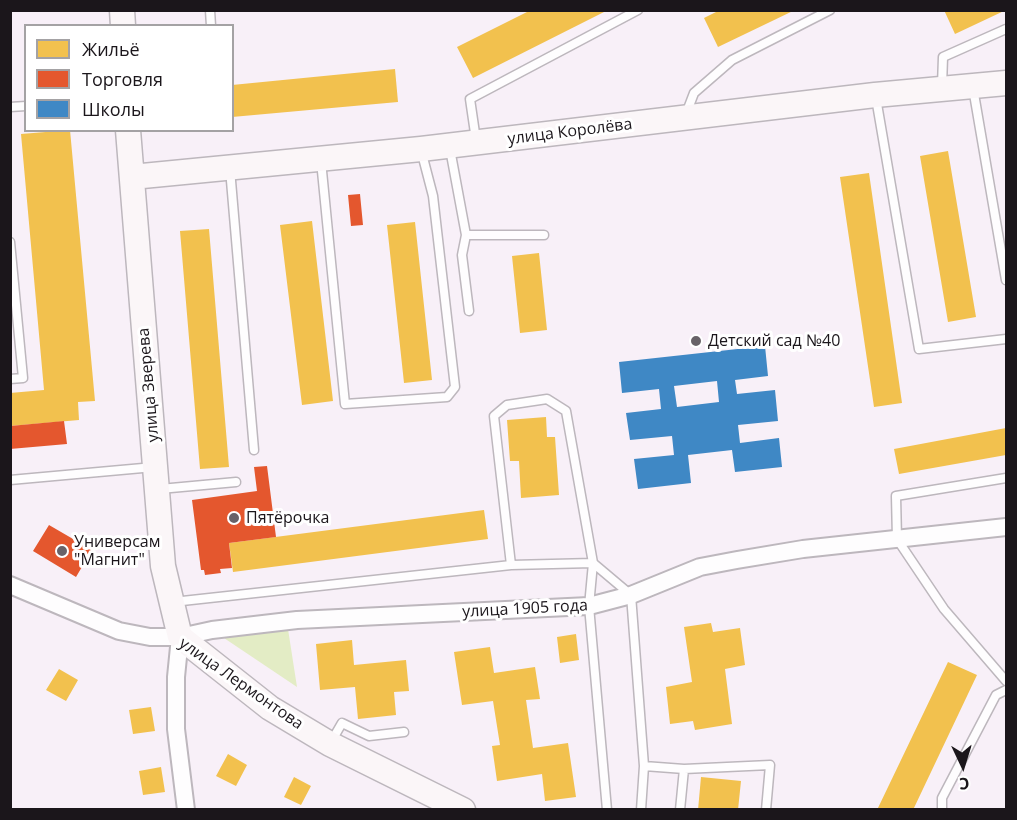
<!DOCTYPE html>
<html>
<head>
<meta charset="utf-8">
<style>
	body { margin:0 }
	#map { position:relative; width:1017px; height:820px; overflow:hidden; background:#f8f0f8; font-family:"Open Sans",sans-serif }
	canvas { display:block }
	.frame { position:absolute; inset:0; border:12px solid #1b161b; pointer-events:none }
	.legend { position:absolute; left:24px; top:24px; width:210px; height:108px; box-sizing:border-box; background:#fff; border:2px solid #a4a2a4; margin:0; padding:8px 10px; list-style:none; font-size:18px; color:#1b161b }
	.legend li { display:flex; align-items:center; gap:12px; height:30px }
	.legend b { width:30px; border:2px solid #a4a2a4 }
	.north { position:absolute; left:933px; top:736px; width:60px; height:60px; -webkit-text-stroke:4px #fff; paint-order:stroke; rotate:176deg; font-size:16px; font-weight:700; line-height:24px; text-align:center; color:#1b161b }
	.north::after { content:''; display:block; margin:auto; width:21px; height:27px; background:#1b161b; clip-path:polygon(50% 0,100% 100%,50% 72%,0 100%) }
</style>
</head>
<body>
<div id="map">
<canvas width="1017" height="820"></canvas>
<div class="frame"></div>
<ul class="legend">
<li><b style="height:16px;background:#f2c14e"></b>Жильё</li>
<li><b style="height:16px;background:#e4572e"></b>Торговля</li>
<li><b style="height:16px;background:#3f88c5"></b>Школы</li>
</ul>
<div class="north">С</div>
</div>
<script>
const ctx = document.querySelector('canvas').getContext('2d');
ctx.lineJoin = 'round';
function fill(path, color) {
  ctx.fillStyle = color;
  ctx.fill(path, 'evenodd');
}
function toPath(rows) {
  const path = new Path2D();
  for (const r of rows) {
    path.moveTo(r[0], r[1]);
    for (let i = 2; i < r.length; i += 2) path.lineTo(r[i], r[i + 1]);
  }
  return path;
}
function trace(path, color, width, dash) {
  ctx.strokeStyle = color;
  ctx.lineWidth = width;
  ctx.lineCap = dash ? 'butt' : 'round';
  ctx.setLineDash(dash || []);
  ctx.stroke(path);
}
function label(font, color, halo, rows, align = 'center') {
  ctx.font = font + ' "Open Sans",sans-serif';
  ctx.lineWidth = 6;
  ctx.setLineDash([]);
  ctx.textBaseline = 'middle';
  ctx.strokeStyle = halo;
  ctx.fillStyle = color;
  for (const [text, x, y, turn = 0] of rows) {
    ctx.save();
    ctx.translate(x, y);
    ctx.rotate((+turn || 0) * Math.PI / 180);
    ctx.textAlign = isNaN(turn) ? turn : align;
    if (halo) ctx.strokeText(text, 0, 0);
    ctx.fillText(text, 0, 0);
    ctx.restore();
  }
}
const green = toPath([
	[288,629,297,687,221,636]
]);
const homes = toPath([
	[531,10,608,10,473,78,457,47],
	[720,10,795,10,718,47,704,18],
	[944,10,1006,10,955,34],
	[395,69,398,102,232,117,232,85],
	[70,130,95,401,78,402,79,420,10,426,10,393,44,390,21,134],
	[948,151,976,317,948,322,920,156],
	[869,173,902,403,874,407,840,177],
	[312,221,333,401,302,405,280,225],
	[415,222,432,380,404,383,387,225],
	[209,229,229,467,200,469,180,231],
	[539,253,547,330,520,333,512,256],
	[546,417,547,437,555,437,559,495,521,498,519,461,510,461,507,420],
	[1006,428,1006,455,899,474,894,449],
	[484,510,488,539,233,572,229,543],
	[711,623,713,632,740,628,745,665,725,669,732,724,695,730,693,721,670,724,666,687,692,682,684,627],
	[576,634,579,660,560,663,557,637],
	[352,640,354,665,406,660,409,691,394,692,396,715,358,719,355,687,320,690,316,644],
	[490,647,494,673,535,667,540,699,526,700,533,748,568,743,576,797,545,801,542,774,497,781,492,746,500,745,493,701,462,705,454,652],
	[948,662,977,675,913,810,877,810],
	[59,669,78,680,66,701,46,690],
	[151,707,155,731,133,734,129,710],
	[228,754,247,765,236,786,216,776],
	[161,767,165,792,143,795,139,771],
	[294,777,311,786,301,805,284,797],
	[701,777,741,781,738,810,698,810]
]);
const shops = toPath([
	[360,194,363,225,351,226,348,195],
	[64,421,67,444,10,449,10,426],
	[267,466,276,537,229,543,232,568,220,569,221,573,205,575,204,570,201,570,192,500,257,491,254,467],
	[49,525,92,550,76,577,33,551]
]);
const schools = toPath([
	[765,346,768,376,735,380,737,394,775,390,778,421,738,425,740,443,779,438,782,467,735,472,732,450,688,455,691,483,638,489,634,459,674,455,672,436,630,440,626,413,661,409,659,389,622,393,619,362],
	[717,381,719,402,677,407,674,386]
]);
const service = toPath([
	[210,10,211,26],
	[942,86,943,57,1006,29],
	[973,88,1006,280],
	[876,98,919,349,1006,339],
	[10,107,26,106],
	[686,114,694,93,732,60,830,10],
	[476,140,470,99,638,10],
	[450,149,466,235,462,255,469,311],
	[321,161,345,404,447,397,455,387,433,196,421,150],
	[230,169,254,450],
	[466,235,544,235],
	[10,242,23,378,10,379],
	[1006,478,896,496,897,539,944,609,1006,681],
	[10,480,154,467],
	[160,489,236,482],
	[511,565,494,416,507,405,547,399,566,411,593,563,589,606,607,810],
	[173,602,511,565,593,563,631,595,644,766,684,769,680,810],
	[331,742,342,723,369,736,404,732],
	[684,769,770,765,766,810],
	[641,810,644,766],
	[942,810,942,798,996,695,1006,690]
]);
const minor = toPath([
	[10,585,119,631,150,637,180,637,212,630,297,620,589,606,631,595,700,567,737,560,803,549,1006,527],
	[180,637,176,677,176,729,186,810]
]);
const secondary = toPath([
	[122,10,123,26],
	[128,130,163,566,180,637,270,708,330,744,463,810],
	[132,177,421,149,875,95,1006,83]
]);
const markers = [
	[696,341,6,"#686268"],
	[234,518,6,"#686268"],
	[62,551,6,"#686268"]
];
const streetNames = [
	["улица Королёва",570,132,-7],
	["улица Зверева",149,385,-95],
	["улица 1905 года",525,609,-3],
	["улица Лермонтова",241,684,35]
];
const poiNames = [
	["Детский сад №40",708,341],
	["Пятёрочка",246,518],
	["Универсам",74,542],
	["\"Магнит\"",74,560]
];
fill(green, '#e3ecc5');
fill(homes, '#f2c14e');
fill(shops, '#e4572e');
fill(schools, '#3f88c5');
trace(service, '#bdb7bd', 11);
trace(minor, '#bdb7bd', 20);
trace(secondary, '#bdb7bd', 27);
trace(service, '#fefdfe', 8);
trace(minor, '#fefdfe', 16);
trace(secondary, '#fbf6f8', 24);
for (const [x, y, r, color] of markers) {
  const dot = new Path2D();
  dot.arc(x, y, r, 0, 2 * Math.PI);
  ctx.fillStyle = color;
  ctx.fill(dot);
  trace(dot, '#fff', 2);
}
label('16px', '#1b161b', '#fff', streetNames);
label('16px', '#1b161b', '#fff', poiNames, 'left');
</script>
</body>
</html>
